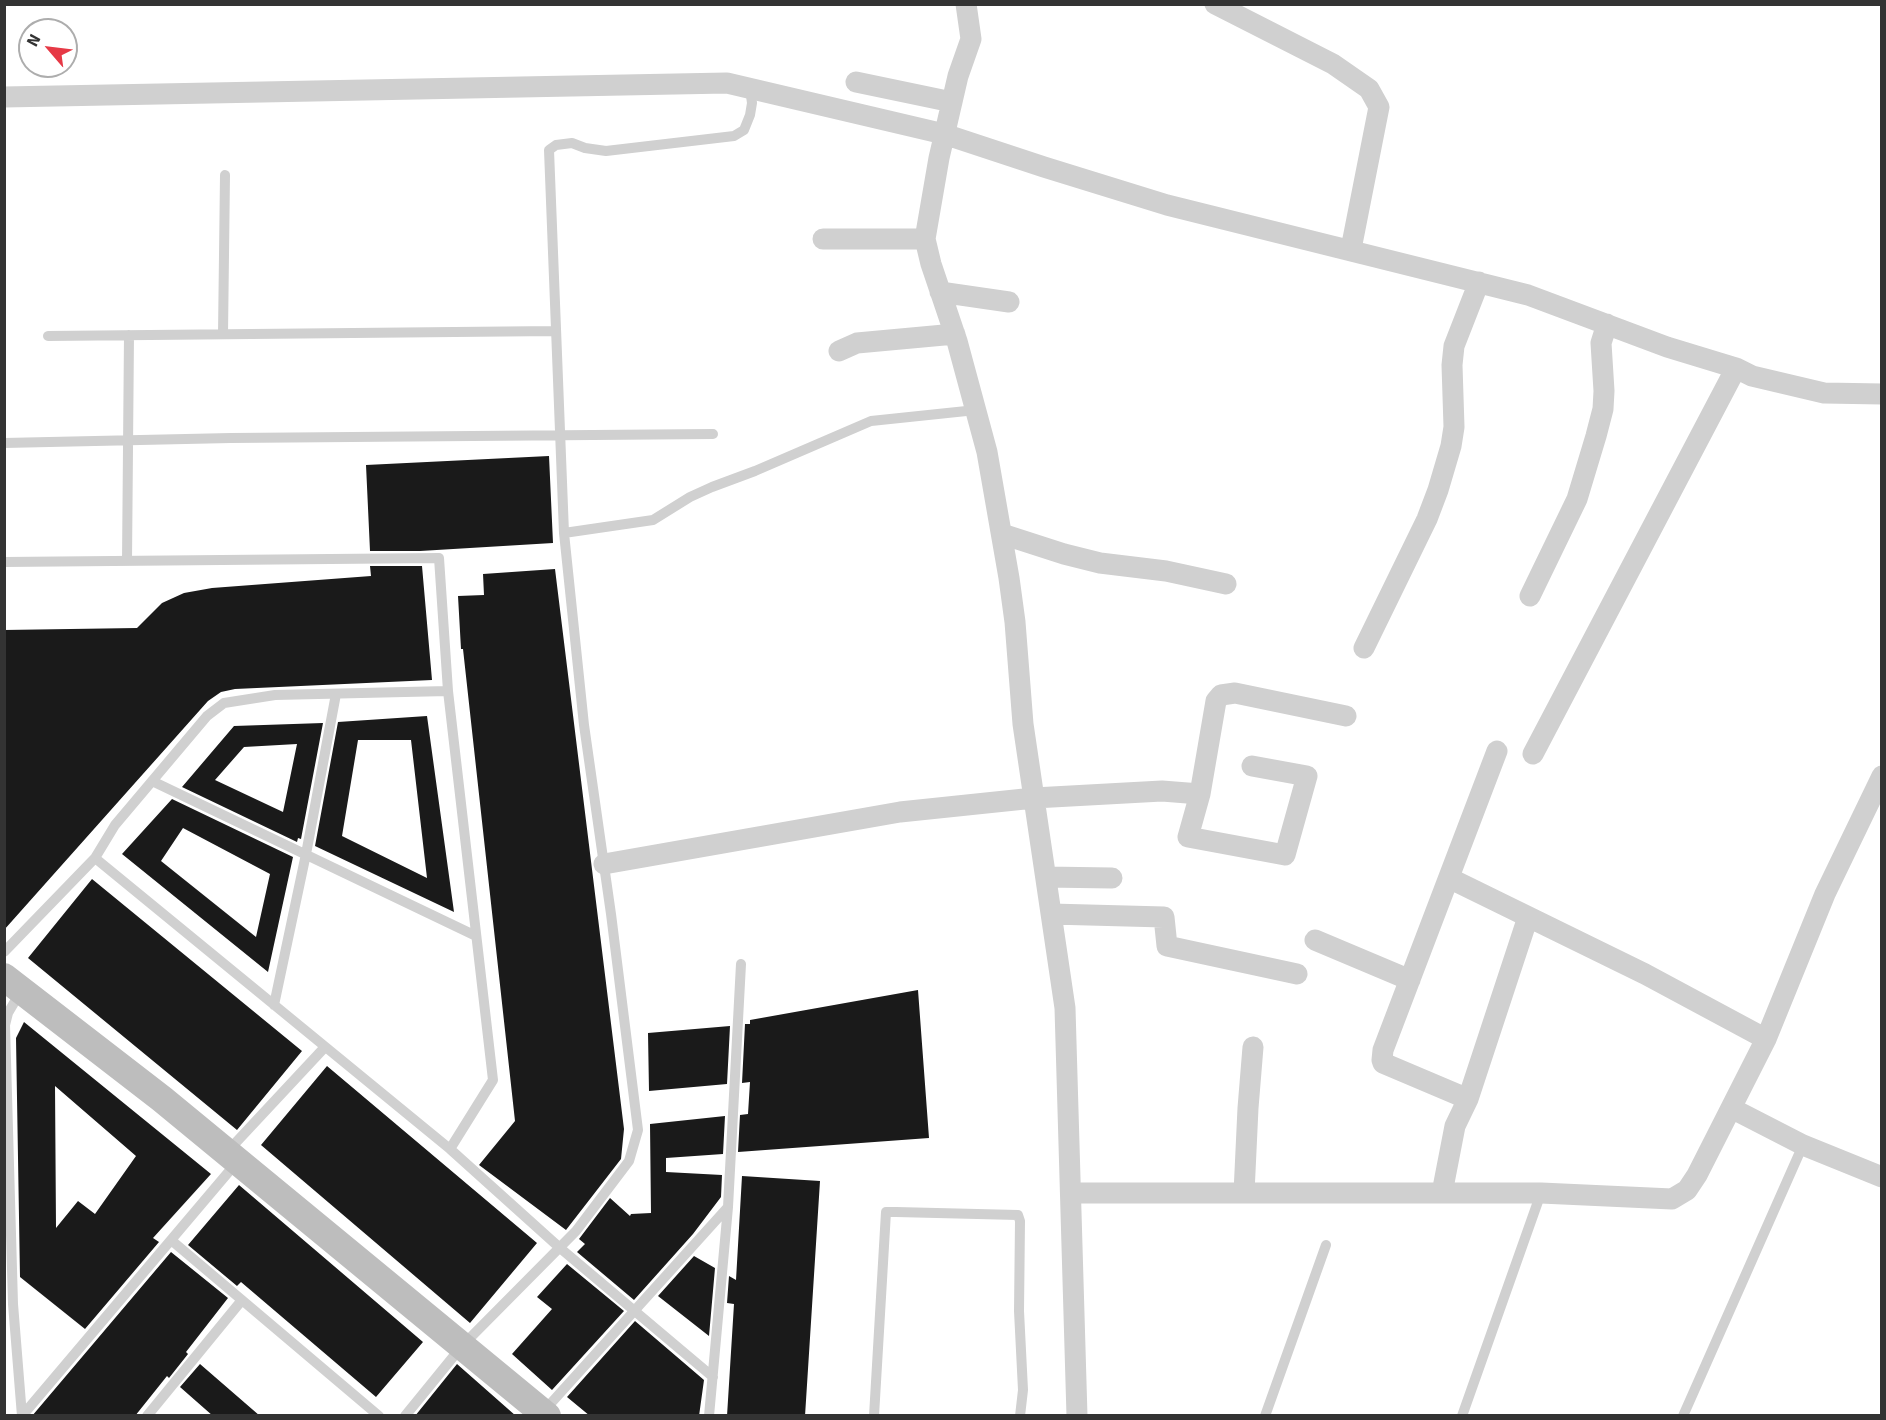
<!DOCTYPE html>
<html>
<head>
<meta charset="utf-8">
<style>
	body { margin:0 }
	#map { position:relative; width:1886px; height:1420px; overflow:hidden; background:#fff; font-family:Signika,sans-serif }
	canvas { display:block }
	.frame { position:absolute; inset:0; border:6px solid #333; pointer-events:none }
	.north { position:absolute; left:18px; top:18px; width:60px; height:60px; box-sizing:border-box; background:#fff; border:2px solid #adadad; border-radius:50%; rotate:298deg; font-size:16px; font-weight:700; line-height:24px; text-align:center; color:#333 }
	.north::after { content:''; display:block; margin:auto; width:21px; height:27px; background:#e63946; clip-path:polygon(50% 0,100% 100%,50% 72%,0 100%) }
</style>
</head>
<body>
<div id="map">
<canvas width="1886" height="1420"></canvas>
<div class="frame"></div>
<div class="north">N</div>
</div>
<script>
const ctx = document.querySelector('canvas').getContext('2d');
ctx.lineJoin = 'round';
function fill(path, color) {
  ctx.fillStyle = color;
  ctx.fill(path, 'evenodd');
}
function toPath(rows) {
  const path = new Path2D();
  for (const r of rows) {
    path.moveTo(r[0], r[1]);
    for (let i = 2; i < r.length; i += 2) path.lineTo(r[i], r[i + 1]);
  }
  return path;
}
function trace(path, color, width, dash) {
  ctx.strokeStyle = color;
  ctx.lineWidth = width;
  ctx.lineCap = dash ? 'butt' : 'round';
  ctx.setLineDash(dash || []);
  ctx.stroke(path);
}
const building = toPath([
	[549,456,553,543,420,551,370,551,366,465],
	[370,566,422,566,432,680,235,689,221,692,208,701,4,930,4,630,137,628,162,603,184,593,212,588,371,576],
	[555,569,624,1129,621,1159,566,1230,479,1165,515,1121,463,649,461,649,458,596,484,595,483,574],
	[427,716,454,912,315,846,338,722],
	[358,740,411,740,427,878,342,836],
	[323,723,301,839,298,838,297,842,182,787,234,726],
	[297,744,283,812,215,780,244,747],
	[172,799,293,857,268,972,122,854],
	[183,828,270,874,256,937,161,861],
	[92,879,302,1051,237,1130,28,958],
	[918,990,929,1138,738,1152,740,1115,748,1114,750,1082,742,1083,745,1024,750,1024,750,1020],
	[24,1022,211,1174,153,1238,159,1242,85,1329,20,1277,16,1038],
	[55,1086,136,1156,95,1214,78,1201,56,1228],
	[730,1026,727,1084,649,1091,648,1033],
	[327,1066,537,1243,470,1323,261,1145],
	[725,1116,723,1154,666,1158,666,1172,722,1175,721,1197,693,1234,634,1300,577,1252,585,1244,579,1239,610,1198,630,1216,631,1214,651,1213,650,1124],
	[742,1176,820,1181,805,1416,727,1416,734,1304,727,1303,729,1276,736,1280],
	[239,1185,423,1342,376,1397,241,1282,237,1286,188,1245],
	[171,1252,228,1298,186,1352,188,1354,169,1378,167,1376,135,1416,32,1416],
	[694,1256,715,1268,709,1336,658,1296],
	[567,1264,624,1311,552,1390,512,1354,552,1309,537,1297],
	[635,1321,704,1380,699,1416,590,1416,567,1397],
	[200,1364,260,1416,213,1416,180,1387],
	[457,1364,516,1416,415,1416]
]);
const lane = toPath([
	[223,334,225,175],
	[48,336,556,331],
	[4,443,231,438,713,434],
	[564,533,653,520,690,497,712,487,755,471,871,421,976,410],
	[127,561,129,335],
	[4,562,439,558,448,691,493,1080,450,1149],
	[152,781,476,936],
	[95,858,450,1149,560,1248,713,1377],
	[4,952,95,858,115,825,207,716,224,703,275,695,448,691],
	[21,991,8,1013,5,1025,13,1304,22,1416],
	[274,1005,306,854,336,694],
	[227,1152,325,1047],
	[171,1240,379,1416],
	[543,1412,728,1207],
	[22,1416,237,1162],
	[147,1416,242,1300],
	[405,1416,462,1346,576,1231,629,1161,638,1130,611,914,584,725,564,533,549,150,556,145,572,143,585,148,606,151,734,136,744,130,750,115,752,103,750,88],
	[709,1416,728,1207,741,964],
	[874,1416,886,1212,896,1212,1018,1215,1020,1221,1019,1311,1023,1390,1020,1416],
	[1265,1416,1326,1245],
	[1462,1416,1541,1193],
	[1683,1416,1803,1145]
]);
const street = toPath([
	[966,4,971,39,958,76,939,158,925,239,931,264,957,341,987,452,1009,578,1015,622,1023,724,1065,1008,1077,1416],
	[1215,4,1333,64,1369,89,1379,107,1351,249],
	[856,82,952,102],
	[4,97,727,83,944,134,1044,167,1167,205,1528,295,1667,347,1736,368,1752,376,1824,393,1882,394],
	[823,239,925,239],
	[940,292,1009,302],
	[839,351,857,343,955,334],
	[1002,534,1064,554,1100,563,1166,571,1226,584],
	[1530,596,1577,499,1596,436,1603,409,1604,391,1601,343,1607,324],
	[1364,648,1427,519,1438,490,1451,446,1454,427,1452,365,1454,346,1479,282],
	[1533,754,1736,368],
	[1252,766,1307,776,1285,855,1188,837,1200,794,1216,701,1221,695,1235,693,1346,716],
	[604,864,900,812,1034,798,1162,791,1200,794],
	[1046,877,1112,878],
	[1449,878,1645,974,1766,1039],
	[1051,914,1164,917,1167,946,1297,974],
	[1315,940,1410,980],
	[1468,1099,1383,1063,1382,1060,1383,1050,1497,751],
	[1731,1108,1803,1145,1882,1177],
	[1072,1193,1541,1193,1672,1199,1687,1190,1697,1175,1766,1039,1825,894,1882,776],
	[1244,1193,1248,1108,1253,1047],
	[1442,1193,1455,1126,1468,1099,1528,917]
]);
const secondary = toPath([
	[4,977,162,1099,547,1416]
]);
fill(building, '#1a1a1a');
trace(lane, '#d0d0d0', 10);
trace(street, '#d0d0d0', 21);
trace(secondary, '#bdbdbd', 28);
</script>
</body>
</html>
